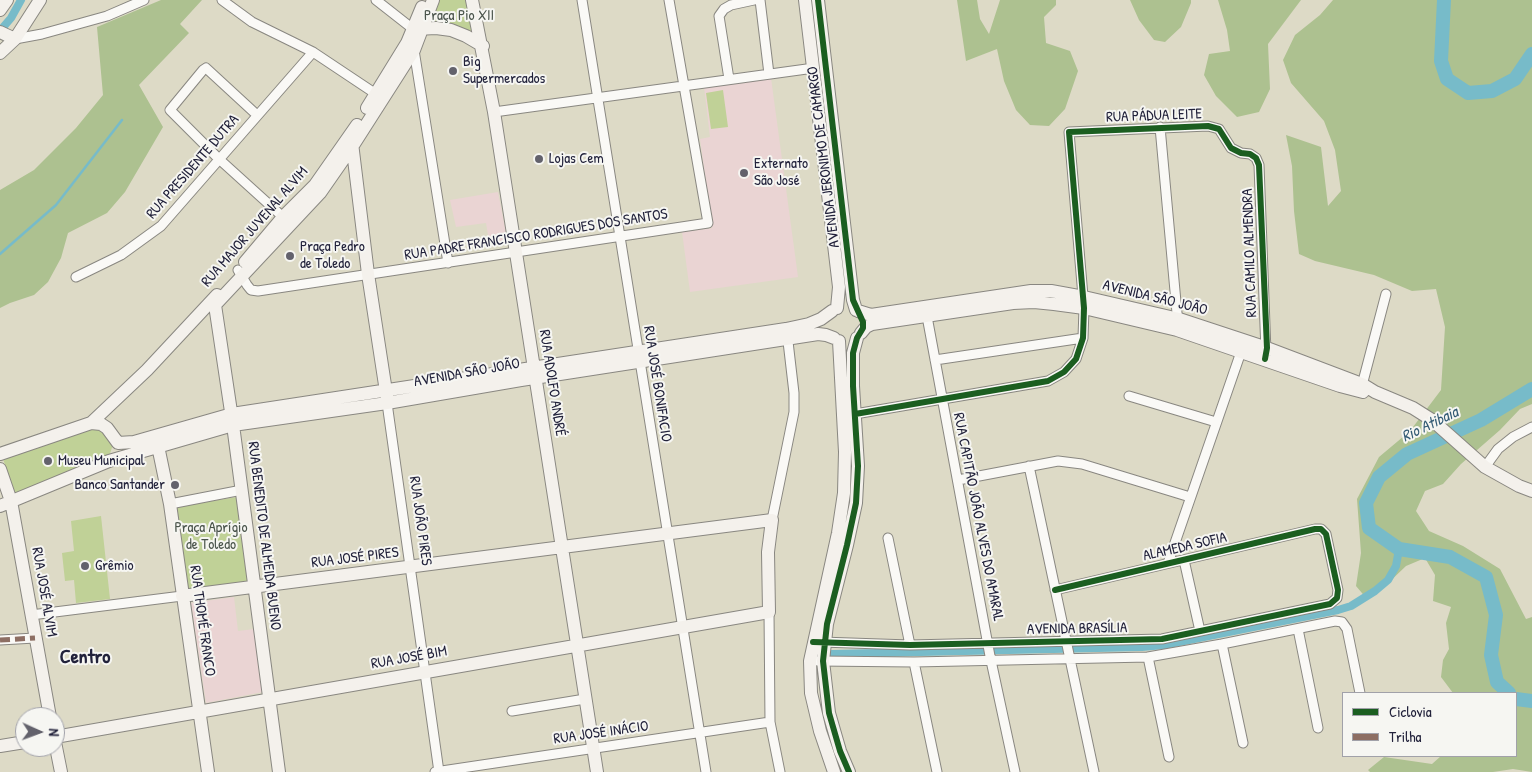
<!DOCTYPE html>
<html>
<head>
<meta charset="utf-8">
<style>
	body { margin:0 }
	#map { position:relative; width:1532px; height:772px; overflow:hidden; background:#dddac6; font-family:"Patrick Hand",sans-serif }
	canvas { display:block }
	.legend { position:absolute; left:1342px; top:692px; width:175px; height:65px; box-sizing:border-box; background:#f6f6f2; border:1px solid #a1a1a9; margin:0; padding:6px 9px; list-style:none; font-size:15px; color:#22223b }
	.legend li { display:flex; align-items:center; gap:10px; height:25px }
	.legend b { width:25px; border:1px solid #a1a1a9 }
	.north { position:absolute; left:15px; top:707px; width:50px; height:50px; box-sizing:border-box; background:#f6f6f2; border:1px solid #a1a1a9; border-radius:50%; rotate:92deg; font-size:14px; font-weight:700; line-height:20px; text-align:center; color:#22223b }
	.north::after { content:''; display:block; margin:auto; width:18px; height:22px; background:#63626c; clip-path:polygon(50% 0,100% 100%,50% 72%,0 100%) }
</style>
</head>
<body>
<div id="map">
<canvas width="1532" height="772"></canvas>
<ul class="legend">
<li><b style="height:6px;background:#1b5e20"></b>Ciclovia</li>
<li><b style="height:6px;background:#8d6e63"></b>Trilha</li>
</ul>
<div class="north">N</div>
</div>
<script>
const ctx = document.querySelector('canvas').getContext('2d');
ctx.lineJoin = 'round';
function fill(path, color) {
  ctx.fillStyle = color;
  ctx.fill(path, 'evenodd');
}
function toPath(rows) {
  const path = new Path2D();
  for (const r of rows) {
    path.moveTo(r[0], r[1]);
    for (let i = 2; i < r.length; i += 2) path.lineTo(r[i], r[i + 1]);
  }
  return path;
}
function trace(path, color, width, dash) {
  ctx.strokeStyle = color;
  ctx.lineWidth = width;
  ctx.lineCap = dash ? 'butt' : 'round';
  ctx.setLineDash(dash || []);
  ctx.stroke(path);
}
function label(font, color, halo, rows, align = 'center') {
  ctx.font = font + ' "Patrick Hand",sans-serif';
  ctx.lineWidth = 4;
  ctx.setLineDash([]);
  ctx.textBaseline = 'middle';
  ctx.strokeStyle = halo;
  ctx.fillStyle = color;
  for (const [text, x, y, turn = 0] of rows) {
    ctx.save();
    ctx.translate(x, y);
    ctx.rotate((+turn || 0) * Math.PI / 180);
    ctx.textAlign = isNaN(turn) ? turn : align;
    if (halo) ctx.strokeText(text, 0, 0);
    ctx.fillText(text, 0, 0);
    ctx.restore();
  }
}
const built = toPath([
	[771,78,798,277,690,292,682,232,712,228,700,139,710,137,704,87],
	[498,192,508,243,490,247,486,223,456,227,450,200],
	[234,597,238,631,254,629,263,692,206,703,191,603]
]);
const green = toPath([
	[434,0,470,0,481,44,425,27],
	[723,90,728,127,711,129,706,93],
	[96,424,114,441,108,460,15,494,2,456],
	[237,497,249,582,188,590,175,507],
	[101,516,110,599,76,603,74,580,65,581,62,553,74,551,71,521]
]);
const forest = toPath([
	[161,0,202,0,180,24,189,33,139,85,163,127,125,192,107,213,68,233,61,258,48,282,34,295,10,303,0,308,0,190,34,170,76,128,103,95,97,27],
	[957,0,977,0,980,19,989,34,1000,0,1056,0,1056,5,1044,17,1046,43,1070,51,1078,71,1065,109,1049,126,1030,125,1016,110,1004,81,997,49,966,61],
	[1130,0,1191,0,1191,3,1181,27,1165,42,1154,40,1139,20],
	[1218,0,1301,0,1268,44,1270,89,1259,112,1237,117,1216,96,1204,75,1209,54,1230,51,1227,30],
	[1333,0,1532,0,1532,404,1520,409,1500,430,1461,464,1443,484,1425,491,1416,511,1429,531,1463,546,1500,569,1526,619,1532,617,1532,772,1513,769,1493,772,1370,772,1368,770,1384,757,1432,764,1441,756,1516,756,1516,693,1453,693,1441,677,1443,660,1449,649,1446,623,1451,607,1433,601,1435,575,1425,558,1406,566,1383,588,1367,599,1356,586,1361,553,1357,499,1379,457,1410,431,1441,390,1445,327,1436,289,1412,291,1374,275,1315,261,1299,254,1294,211,1292,166,1286,135,1321,147,1328,206,1341,191,1335,150,1324,121,1291,83,1283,60,1295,35,1320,15]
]);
const stream = toPath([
	[0,254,56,205,122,120]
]);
const canal = toPath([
	[0,31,11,18,21,0],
	[832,654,1142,647,1164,645,1338,610,1351,606,1375,591,1388,580,1396,566,1399,549]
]);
const river = toPath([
	[1444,0,1441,61,1447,79,1468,93,1492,91,1515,79,1532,54],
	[1509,693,1497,682,1491,655,1496,615,1486,577,1450,557,1399,549,1369,528,1366,503,1379,477,1407,454,1481,420,1532,389],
	[1516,699,1532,701]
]);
const street = toPath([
	[222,0,252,22,313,52,379,96],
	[376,0,413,29],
	[582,0,706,772],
	[760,0,769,74],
	[15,39,42,34,107,16,144,0],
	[414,50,448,263],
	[729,79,719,16,724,9,731,5,754,0],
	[494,112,814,68],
	[257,115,206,68,203,70,170,110,219,159,283,217,287,219],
	[1160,127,1178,324],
	[238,270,247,285,251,290,258,291,708,223,669,0],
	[76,277,121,255,161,226,313,52],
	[926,311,990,656,1015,772],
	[935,360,1083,338],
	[1361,389,1386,294],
	[1129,396,1216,422],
	[387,403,439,772],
	[855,414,1048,381,1064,372,1076,359,1083,338,1084,308,1069,132,1208,126,1219,129,1231,148,1241,153,1250,154,1256,158,1259,165,1266,352],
	[1029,466,1094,772],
	[1485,467,1498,449,1513,437,1532,427],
	[958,480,1058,461,1082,464,1190,497],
	[170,504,242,490],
	[772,520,794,412,794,393,787,333],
	[888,538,910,645],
	[1184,560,1200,631],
	[1168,563,1242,349],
	[769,612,770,722,780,772],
	[31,615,182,596],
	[1298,629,1318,728],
	[0,640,35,638],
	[821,642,910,645,1162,639,1330,604,1337,598,1338,590,1326,534,1321,529,1315,529,1055,590],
	[1222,644,1243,743],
	[1148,657,1169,757],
	[818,661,914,662,1148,657,1222,644,1335,621,1342,622,1347,629,1360,693],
	[914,662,937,772],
	[512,711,585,699],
	[435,772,770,722]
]);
const secondary = toPath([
	[472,0,494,112,597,772],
	[805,0,839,287,837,308],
	[818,0,853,300,856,310],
	[0,10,7,0],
	[416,29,436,28,451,30,466,36,483,46],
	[0,32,15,39],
	[0,53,15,39,40,0],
	[367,108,407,43,422,7],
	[352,143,368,274,387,398],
	[245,262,283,217,315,185,357,125],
	[858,311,871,315,1031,291,1051,291,1084,297,1179,319,1267,348,1362,384,1375,392,1413,408,1432,420,1485,467,1519,486,1532,491],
	[861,333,866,327,872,324,1013,303,1034,302,1054,304,1084,308,1177,330,1340,386,1363,392],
	[91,423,147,370,217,295],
	[158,446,170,504,208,772],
	[0,454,91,423,101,424,107,428,118,443,134,442,232,414,786,329,809,324,821,319,832,311],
	[0,469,11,501,50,717],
	[0,506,109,461,233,425,387,403,521,380,818,334,826,335,834,338],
	[55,737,769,612,768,552,772,520,182,596],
	[55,742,61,772],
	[0,746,25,742],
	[279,772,233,425,215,305,320,193,352,147,414,50,433,0],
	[834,772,820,731,811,693,810,661,838,533,844,493,845,452,839,341],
	[849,772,840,751,829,713,823,661,827,624,847,545,856,503,858,466,853,386,853,353,857,338]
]);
const quiet = toPath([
	[0,640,35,638]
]);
const cycleway = toPath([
	[818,0,853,300,863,322,863,328,857,338,853,353,853,386,858,466,856,503,847,545,827,624,823,661,829,713,840,751,849,772],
	[855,414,1048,381,1064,372,1076,359,1083,338,1084,308,1069,132,1208,126,1219,129,1231,148,1241,153,1250,154,1256,158,1259,165,1267,348,1265,359],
	[813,642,910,645,1162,639,1330,604,1337,598,1338,590,1326,534,1321,529,1315,529,1055,590]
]);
const markers = [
	[453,71,5,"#63626c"],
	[539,159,5,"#63626c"],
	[744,173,5,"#63626c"],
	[290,256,5,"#63626c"],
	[48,461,5,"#63626c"],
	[175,485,5,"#63626c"],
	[85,566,5,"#63626c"]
];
const parkNames = [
	["Praça Pio XII",459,16],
	["Praça Aprígio",211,528],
	["de Toledo",211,545]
];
const poiNames = [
	["Big",463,62],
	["Supermercados",463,79],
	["Lojas Cem",549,159],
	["Externato",754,164],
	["São José",754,181],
	["Praça Pedro",300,247],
	["de Toledo",300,264],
	["Museu Municipal",58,461],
	["Banco Santander",165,485,"right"],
	["Grêmio",95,566]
];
const streetNames = [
	["RUA PÁDUA LEITE",1154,116,-2],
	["AVENIDA JERONIMO DE CAMARGO",824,157,-97],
	["RUA PRESIDENTE DUTRA",193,167,-49],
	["RUA MAJOR JUVENAL ALVIM",255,227,-49],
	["RUA PADRE FRANCISCO RODRIGUES DOS SANTOS",536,235,-9],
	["RUA CAMILO ALMENDRA",1250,253,-92],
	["AVENIDA SÃO JOÃO",1155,298,14],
	["AVENIDA SÃO JOÃO",467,373,-10],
	["RUA ADOLFO ANDRÉ",552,383,81],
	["RUA JOSÉ BONIFACIO",657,384,81],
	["RUA CAPITÃO JOÃO ALVES DO AMARAL",978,517,79],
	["RUA JOÃO PIRES",420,521,82],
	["RUA BENEDITO DE ALMEIDA BUENO",264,536,83],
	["ALAMEDA SOFIA",1185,547,-13],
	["RUA JOSÉ PIRES",355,558,-7],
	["RUA JOSÉ ALVIM",44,592,80],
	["RUA THOMÉ FRANCO",202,621,82],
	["AVENIDA BRASÍLIA",1077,629,-1],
	["RUA JOSÉ BIM",409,658,-10],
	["RUA JOSÉ INÁCIO",601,733,-8]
];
const waterNames = [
	["Rio Atibaia",1430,425,-26]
];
const districtNames = [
	["Centro",85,658]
];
fill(built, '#ead4d3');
fill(green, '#c0d197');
fill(forest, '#adc190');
trace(stream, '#77bbc9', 2.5);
trace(canal, '#77bbc9', 8);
trace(river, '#77bbc9', 14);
trace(street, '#898781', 11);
trace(secondary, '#898781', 14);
trace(street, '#faf9f6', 9);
trace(secondary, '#f4f1ec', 12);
trace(quiet, '#8d6e63', 5, [10, 5]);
trace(cycleway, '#1b5e20', 6);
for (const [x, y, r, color] of markers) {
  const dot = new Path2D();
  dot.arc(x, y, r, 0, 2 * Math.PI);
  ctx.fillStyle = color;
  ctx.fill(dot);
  trace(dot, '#f6f6f2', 2);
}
label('15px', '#4a544b', '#f6f6f2', parkNames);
label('15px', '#22223b', '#f6f6f2', poiNames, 'left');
label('15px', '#22223b', '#f6f6f2', streetNames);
label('italic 16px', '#325a74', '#f6f6f2', waterNames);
label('bold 20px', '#22223b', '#f6f6f2', districtNames);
</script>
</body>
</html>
